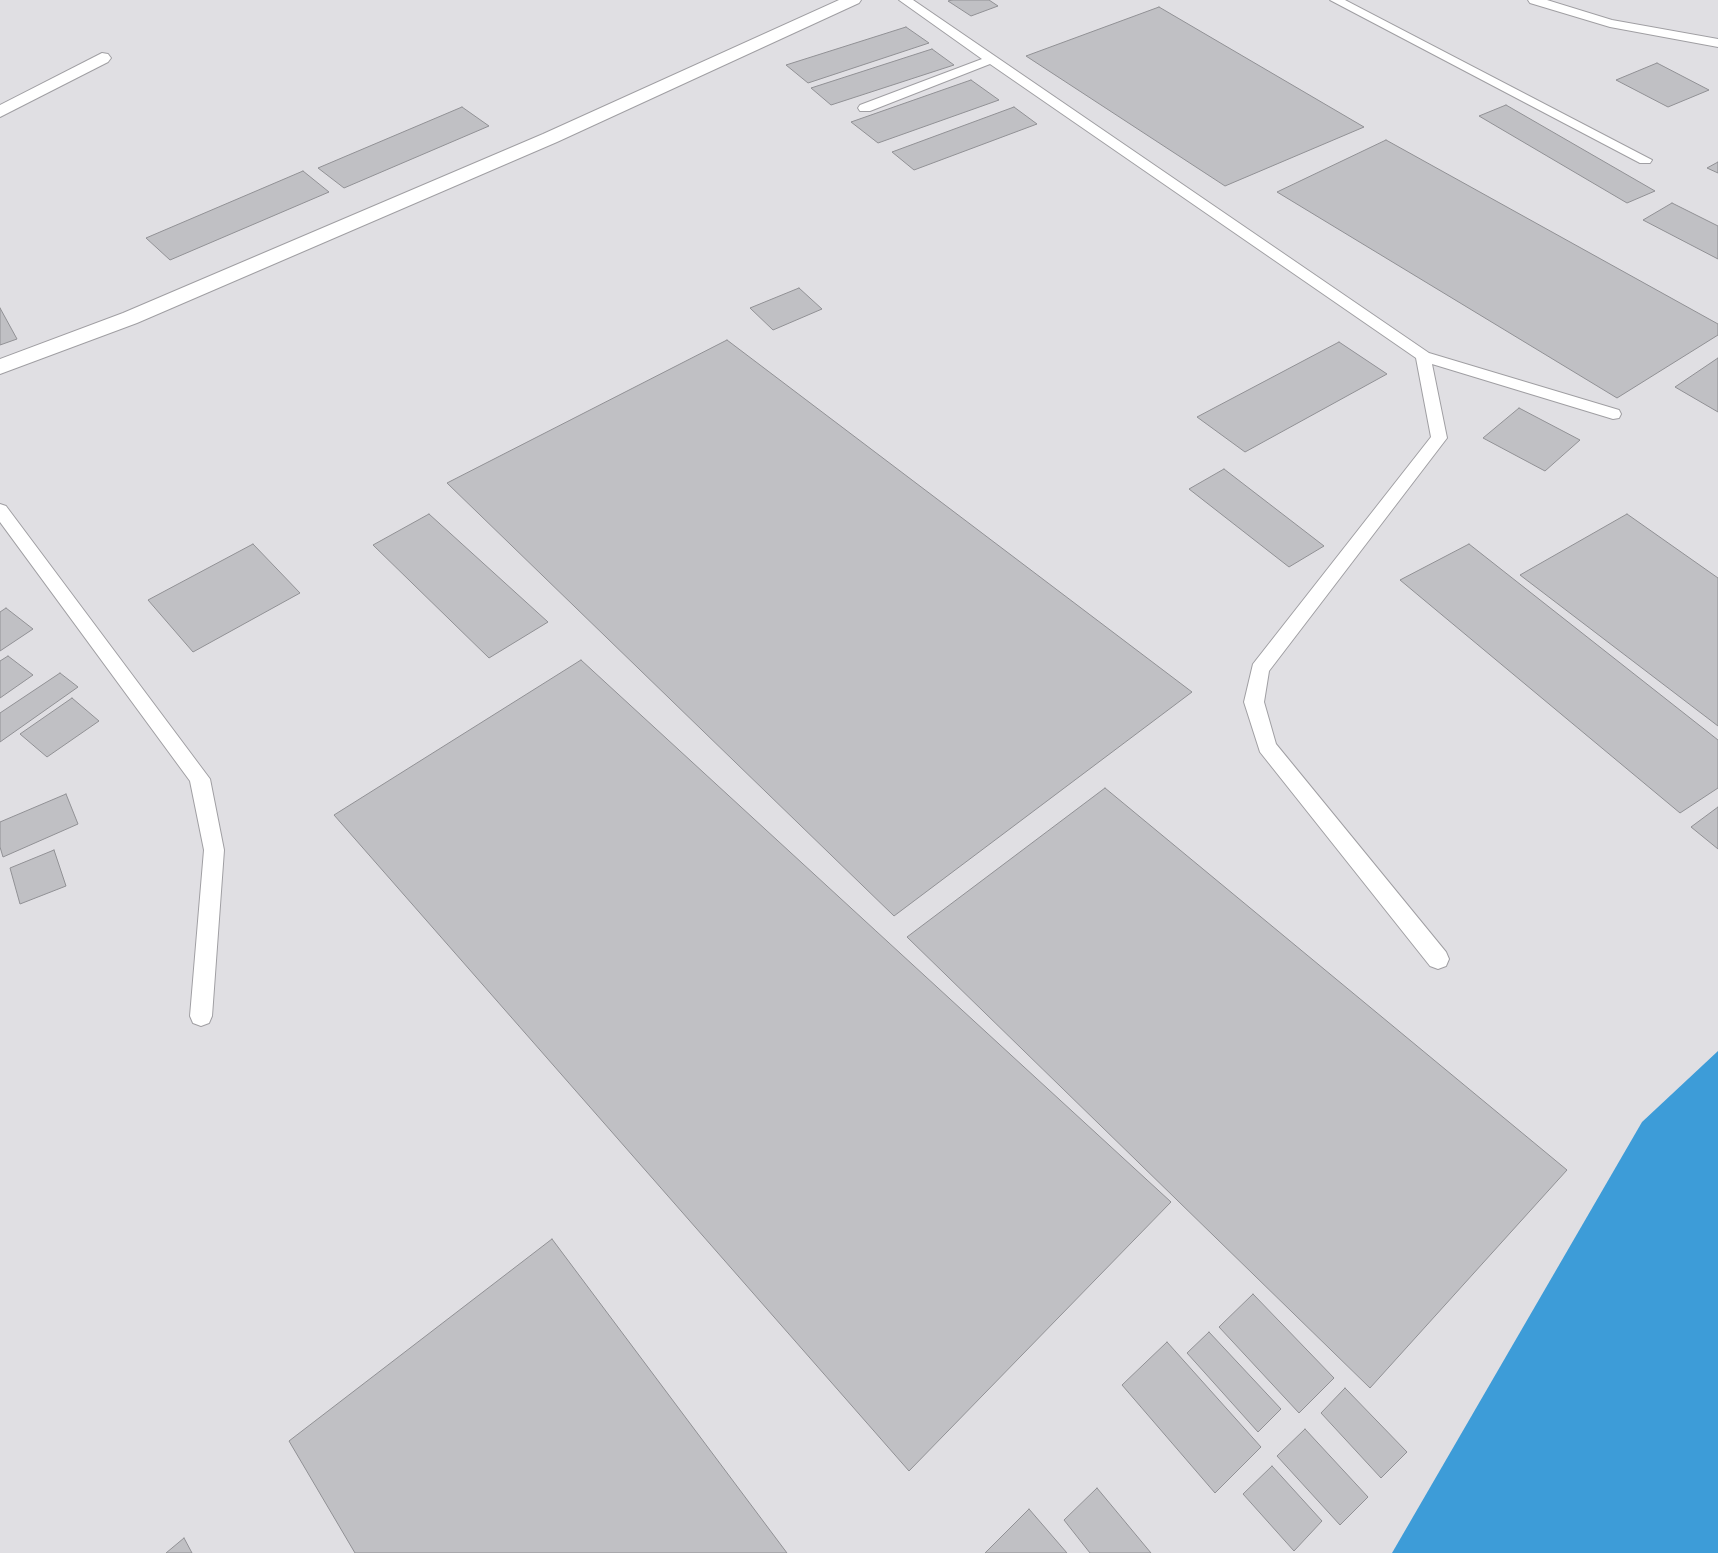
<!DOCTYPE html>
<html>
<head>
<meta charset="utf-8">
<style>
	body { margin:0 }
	canvas { display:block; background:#e0dfe3 }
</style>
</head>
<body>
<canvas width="1718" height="1553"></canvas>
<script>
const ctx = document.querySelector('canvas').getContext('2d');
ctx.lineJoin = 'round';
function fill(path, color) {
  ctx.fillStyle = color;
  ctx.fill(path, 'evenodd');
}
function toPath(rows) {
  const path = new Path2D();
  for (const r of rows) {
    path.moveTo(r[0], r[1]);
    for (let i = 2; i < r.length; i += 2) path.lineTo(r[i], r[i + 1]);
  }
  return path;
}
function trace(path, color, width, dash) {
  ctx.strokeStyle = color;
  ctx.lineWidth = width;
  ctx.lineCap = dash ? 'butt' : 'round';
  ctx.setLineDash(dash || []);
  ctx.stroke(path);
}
const water = toPath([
	[1718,1051,1718,1553,1392,1553,1642,1122]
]);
const building = toPath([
	[952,0,989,0,998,6,971,16,948,1,952,0],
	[1159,7,1364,127,1225,186,1026,56,1159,7],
	[906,27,929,43,808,83,786,65,906,27],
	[932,49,954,65,831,105,811,88,932,49],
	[1657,63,1709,90,1668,107,1616,80,1657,63],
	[971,80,999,100,878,143,851,122,971,80],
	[1506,105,1655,191,1627,203,1479,116,1506,105],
	[462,107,489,126,344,188,318,168,462,107],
	[1014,107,1037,124,914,170,892,152,1014,107],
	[1386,140,1718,324,1718,335,1617,398,1277,192,1386,140],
	[1718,162,1718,173,1707,168,1718,162],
	[303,171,329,192,170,260,146,238,303,171],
	[1672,203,1718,226,1718,259,1643,220,1672,203],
	[799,288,822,309,773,330,750,308,799,288],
	[0,308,17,339,0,345,0,308],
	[727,340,1192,692,894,916,447,483,727,340],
	[1339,342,1387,374,1245,452,1197,417,1339,342],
	[1718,358,1718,412,1675,387,1718,358],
	[1519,408,1580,440,1545,471,1483,438,1519,408],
	[1224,469,1324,546,1289,567,1189,489,1224,469],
	[429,514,548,622,489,658,373,545,429,514],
	[1627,514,1718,578,1718,726,1520,575,1627,514],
	[253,544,300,593,193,652,148,600,253,544],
	[1469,544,1718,740,1718,788,1680,813,1400,580,1469,544],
	[6,608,33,629,0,651,0,612,6,608],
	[8,656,33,675,0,698,0,661,8,656],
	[581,660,1171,1202,909,1471,334,815,581,660],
	[60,673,78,687,0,742,0,713,60,673],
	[72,698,99,721,47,757,20,734,72,698],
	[1105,788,1567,1170,1370,1388,907,937,1105,788],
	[66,794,78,824,3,857,0,847,0,822,66,794],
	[1718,807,1718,849,1691,827,1718,807],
	[54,850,66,886,20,904,10,868,54,850],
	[552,1239,787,1553,355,1553,289,1441,552,1239],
	[1253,1294,1334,1378,1299,1413,1219,1327,1253,1294],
	[1209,1332,1281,1409,1258,1432,1187,1353,1209,1332],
	[1167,1342,1261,1447,1215,1493,1122,1385,1167,1342],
	[1345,1388,1407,1452,1381,1478,1321,1413,1345,1388],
	[1305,1429,1368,1497,1340,1525,1277,1456,1305,1429],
	[1272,1466,1322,1521,1294,1551,1243,1494,1272,1466],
	[1097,1488,1151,1553,1090,1553,1064,1520,1097,1488],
	[1029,1509,1067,1553,985,1553,1029,1509],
	[184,1538,192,1553,166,1553,184,1538]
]);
const service = toPath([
	[899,0,913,0,1429,353,1619,410,1621,414,1619,418,1613,419,1432,364,1447,438,1269,671,1264,702,1276,744,1446,952,1449,959,1446,966,1438,969,1430,966,1260,752,1244,702,1253,664,1431,437,1416,358,990,64,870,111,860,111,858,108,860,105,982,59,899,0],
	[1330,0,1345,0,1652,160,1650,163,1640,163,1330,0],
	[1528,0,1547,0,1612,20,1718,39,1718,47,1610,27,1530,3,1528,0],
	[0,504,6,506,210,779,224,850,212,1016,209,1023,201,1026,193,1023,190,1016,204,850,190,781,0,522,0,504]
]);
const minor = toPath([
	[102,53,108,54,111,58,108,62,0,117,0,105,102,53]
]);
const tertiary = toPath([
	[839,0,861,0,859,3,557,142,137,323,0,374,0,359,123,313,543,134,839,0]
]);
fill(water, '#3d9cd8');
fill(building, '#c0c0c4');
trace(building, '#919195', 1);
trace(service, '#a09fa3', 2);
trace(minor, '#a09fa3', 2);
trace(tertiary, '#a09fa3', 2);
fill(service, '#fff');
fill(minor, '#fff');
fill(tertiary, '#fff');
</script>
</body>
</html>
